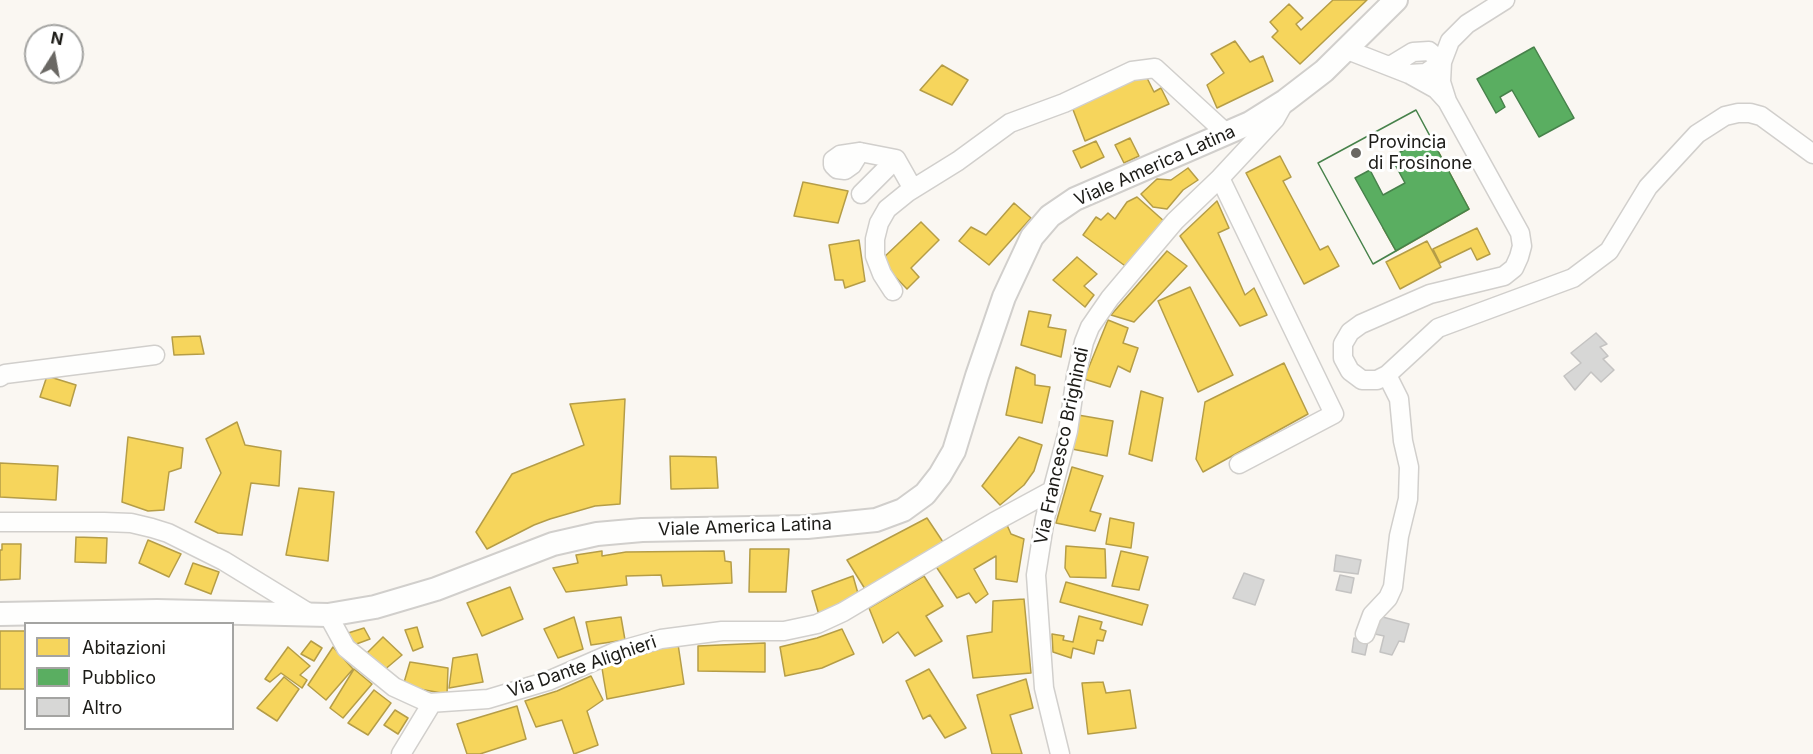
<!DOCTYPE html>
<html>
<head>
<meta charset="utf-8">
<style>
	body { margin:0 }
	#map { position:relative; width:1813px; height:754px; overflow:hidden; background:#faf7f2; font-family:Inter,sans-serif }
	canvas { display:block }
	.legend { position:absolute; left:24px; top:622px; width:210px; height:108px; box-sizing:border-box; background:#fff; border:2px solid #a4a4a2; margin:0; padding:8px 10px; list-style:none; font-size:18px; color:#1c1b17 }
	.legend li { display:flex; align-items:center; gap:12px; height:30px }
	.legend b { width:30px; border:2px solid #a4a4a2 }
	.north { position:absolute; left:24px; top:24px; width:60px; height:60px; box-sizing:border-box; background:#fff; border:2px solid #a4a4a2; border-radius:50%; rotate:11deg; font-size:16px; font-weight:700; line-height:24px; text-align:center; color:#1c1b17 }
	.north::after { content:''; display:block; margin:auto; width:21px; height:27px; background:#6a6864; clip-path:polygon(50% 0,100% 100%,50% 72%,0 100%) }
</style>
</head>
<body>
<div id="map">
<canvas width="1813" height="754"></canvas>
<ul class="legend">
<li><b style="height:16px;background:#f6d55c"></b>Abitazioni</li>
<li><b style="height:16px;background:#5aae61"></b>Pubblico</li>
<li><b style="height:16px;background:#d7d7d6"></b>Altro</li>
</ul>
<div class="north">N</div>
</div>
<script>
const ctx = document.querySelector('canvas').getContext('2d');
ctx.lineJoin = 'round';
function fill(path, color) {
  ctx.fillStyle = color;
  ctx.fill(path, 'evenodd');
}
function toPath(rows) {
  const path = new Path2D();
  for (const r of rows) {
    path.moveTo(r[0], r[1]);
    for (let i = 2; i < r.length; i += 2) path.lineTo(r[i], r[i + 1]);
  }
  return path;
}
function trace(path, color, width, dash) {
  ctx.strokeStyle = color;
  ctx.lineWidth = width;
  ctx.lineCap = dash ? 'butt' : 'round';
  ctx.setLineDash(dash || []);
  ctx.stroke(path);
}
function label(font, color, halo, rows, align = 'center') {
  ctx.font = font + ' Inter,sans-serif';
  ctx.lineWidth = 6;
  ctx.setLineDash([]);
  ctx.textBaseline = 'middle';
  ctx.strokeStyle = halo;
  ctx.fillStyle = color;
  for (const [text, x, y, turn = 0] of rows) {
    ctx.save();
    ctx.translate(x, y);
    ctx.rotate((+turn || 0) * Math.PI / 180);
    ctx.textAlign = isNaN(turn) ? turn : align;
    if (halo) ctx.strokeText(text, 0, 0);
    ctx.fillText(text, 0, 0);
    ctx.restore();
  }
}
const homes = toPath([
	[1333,0,1367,0,1300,64,1272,37,1278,31,1270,22,1289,4,1303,18,1296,24,1301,30,1333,0],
	[1235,41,1250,62,1263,56,1273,81,1217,108,1207,85,1224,73,1211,54,1235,41],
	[942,65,968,80,952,105,920,90,942,65],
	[1144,72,1154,92,1161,88,1169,104,1085,141,1072,107,1144,72],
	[1430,136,1469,209,1396,251,1383,228,1436,199,1407,149,1430,136],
	[1130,138,1139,156,1124,163,1115,145,1130,138],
	[1096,141,1104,157,1081,168,1073,151,1096,141],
	[1280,156,1291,177,1283,181,1320,250,1328,246,1339,266,1304,284,1246,173,1280,156],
	[1188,168,1198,180,1183,190,1167,209,1153,207,1141,194,1157,179,1171,180,1188,168],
	[803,182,848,191,838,223,794,216,803,182],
	[1137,197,1165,222,1128,268,1083,235,1096,217,1101,220,1108,213,1115,219,1127,202,1137,197],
	[1217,201,1229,228,1218,233,1245,295,1254,288,1267,315,1240,326,1180,236,1217,201],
	[1014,203,1031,218,989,265,959,241,971,227,986,235,1014,203],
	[921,222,939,240,911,268,919,277,907,289,880,261,921,222],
	[1477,228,1490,254,1477,260,1471,248,1440,263,1433,249,1477,228],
	[859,240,865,281,845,288,843,280,835,280,829,245,859,240],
	[1427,241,1441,267,1400,289,1386,262,1427,241],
	[1167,251,1187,266,1134,322,1111,315,1167,251],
	[1077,257,1097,274,1084,286,1094,295,1085,307,1053,280,1077,257],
	[1190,287,1233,375,1198,392,1158,301,1190,287],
	[1029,311,1051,315,1048,327,1066,330,1061,357,1021,345,1029,311],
	[1108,320,1128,328,1123,343,1138,348,1130,372,1118,366,1110,387,1084,379,1108,320],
	[200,336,204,354,174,355,172,337,200,336],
	[1284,363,1308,414,1203,472,1196,459,1205,402,1284,363],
	[1016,367,1035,375,1035,385,1050,387,1042,423,1006,415,1016,367],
	[47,376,76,385,70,406,40,397,47,376],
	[1141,391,1163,398,1152,461,1129,454,1141,391],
	[625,399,620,504,595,506,550,519,534,525,487,549,476,532,512,474,584,445,570,404,625,399],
	[1078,415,1113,421,1107,456,1072,449,1078,415],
	[237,422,245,445,281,451,279,486,251,483,242,535,218,533,195,522,221,473,206,439,237,422],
	[128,437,183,448,181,468,169,472,164,510,148,511,122,502,128,437],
	[1019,437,1042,445,1034,471,1024,485,1000,505,982,486,1019,437],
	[670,456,716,457,718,488,671,489,670,456],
	[0,463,58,466,56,500,0,497,0,463],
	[1072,467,1103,476,1090,511,1101,514,1095,531,1056,523,1072,467],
	[299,488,334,492,328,561,286,555,299,488],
	[927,518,943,542,865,589,847,560,927,518],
	[1110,518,1134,523,1131,548,1106,544,1110,518],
	[1007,525,1011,534,1024,539,1017,582,996,579,996,556,974,569,988,594,976,603,969,593,957,598,935,565,1007,525],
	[76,537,107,538,106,563,75,562,76,537],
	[148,540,181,554,169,577,139,563,148,540],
	[2,544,21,544,20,579,0,580,0,550,2,550,2,544],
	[1066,546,1105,549,1106,578,1070,577,1065,568,1066,546],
	[750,549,789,549,786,592,749,592,750,549],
	[602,551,602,556,626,552,724,551,725,561,731,562,732,583,663,586,661,575,626,576,627,585,566,592,553,568,578,563,576,555,602,551],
	[1121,551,1148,557,1139,590,1112,586,1121,551],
	[193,563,219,572,211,594,185,584,193,563],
	[853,576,859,597,819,615,812,591,853,576],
	[924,576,943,606,926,616,942,641,915,656,898,632,883,643,869,608,924,576],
	[1066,582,1148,605,1142,625,1060,602,1066,582],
	[510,587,523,619,482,636,467,603,510,587],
	[1024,599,1031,673,973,678,967,636,992,632,993,601,1024,599],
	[1079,616,1102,622,1100,629,1106,631,1103,641,1097,640,1094,654,1073,648,1071,658,1053,652,1052,634,1064,636,1063,640,1073,642,1079,616],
	[574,617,583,649,558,658,544,629,574,617],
	[621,617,625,640,591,645,586,622,621,617],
	[417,627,423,647,413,651,405,630,417,627],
	[364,628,370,639,351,646,345,634,364,628],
	[842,629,854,654,822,668,785,676,780,647,817,638,842,629],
	[0,631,26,631,26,689,0,689,0,631],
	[383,637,402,655,383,671,365,655,383,637],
	[311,641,322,648,314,661,301,654,311,641],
	[765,643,765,672,698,671,698,646,765,643],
	[678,644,684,684,607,699,601,662,678,644],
	[288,647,310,666,300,675,307,680,302,688,281,673,270,682,265,679,288,647],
	[333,647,353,669,326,700,308,685,333,647],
	[477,654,483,682,449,688,453,658,477,654],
	[410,662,448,668,447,694,403,686,410,662],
	[354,669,372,684,343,718,330,708,354,669],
	[929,669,966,728,945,738,930,715,923,719,906,681,929,669],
	[591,676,603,700,587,711,598,745,574,754,562,720,536,727,525,701,557,691,591,676],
	[284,677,299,689,277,721,257,708,284,677],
	[1026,679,1033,708,1010,715,1022,754,992,754,977,695,1026,679],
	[1103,682,1106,693,1130,690,1136,728,1088,734,1082,683,1103,682],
	[374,690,391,703,368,735,348,723,374,690],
	[517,706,526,739,480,754,467,754,457,724,517,706],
	[395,710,408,718,398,734,384,725,395,710]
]);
const public = toPath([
	[1534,47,1574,118,1539,137,1512,90,1500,97,1505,107,1496,113,1477,79,1534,47],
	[1416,110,1469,209,1373,264,1318,163,1416,110],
	[1416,110,1430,136,1391,157,1405,183,1383,195,1370,170,1355,178,1396,251,1373,264,1318,163,1416,110]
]);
const building = toPath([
	[1596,333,1607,344,1600,347,1608,356,1603,359,1614,370,1601,382,1591,372,1575,390,1564,376,1581,363,1571,353,1596,333],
	[1336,555,1361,560,1358,574,1334,571,1336,555],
	[1244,573,1264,580,1255,605,1233,598,1244,573],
	[1340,575,1354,578,1351,593,1336,590,1340,575],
	[1379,616,1409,624,1404,642,1399,641,1392,655,1380,652,1384,636,1375,634,1379,616],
	[1354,638,1368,641,1365,655,1352,652,1354,638]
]);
const minor = toPath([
	[1345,49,1409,74,1436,89,1447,101,1520,233,1522,246,1519,257,1514,268,1504,276,1430,294,1361,324,1350,332,1343,344,1343,358,1350,371,1362,380,1377,380,1387,375,1438,328,1573,278,1609,251,1648,187,1697,134,1725,116,1738,113,1750,113,1761,116,1813,154],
	[1390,66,1413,52,1429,51,1442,62,1441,82,1447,101],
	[1409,74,1426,73,1442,62,1450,41,1467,24,1505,0],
	[860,152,852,165,845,170,837,169,833,165,833,160,840,155,860,152,896,159,913,189],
	[1220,178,1334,414,1239,464],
	[861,194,896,159],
	[893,291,882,274,875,256,875,239,879,223,887,209,908,192,958,161,1010,123,1064,103,1132,71,1155,68,1227,134],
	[0,377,5,374,155,355],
	[0,522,104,522,131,523,152,528,168,533,224,561,312,615],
	[328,615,346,648,394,687,429,703,488,699,548,681,615,652,661,639,722,631,784,631,817,624,843,612,994,522,1053,490],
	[1365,634,1372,615,1388,598,1393,587,1399,536,1408,499,1409,467,1403,441,1399,399,1387,375],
	[401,754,432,703],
	[1060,754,1044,688,1036,575,1045,518,1068,431,1076,376,1084,342,1090,327,1110,298,1175,221,1220,178,1275,119,1284,103]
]);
const major = toPath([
	[0,614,157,611,328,615,375,607,436,589,553,544,597,534,642,530,807,527,876,520,903,510,925,494,940,475,954,451,977,376,1004,297,1032,237,1050,216,1075,199,1250,123,1285,101,1324,71,1396,0]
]);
const markers = [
	[1356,153,6,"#6a6864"]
];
const poiNames = [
	["Provincia",1368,143],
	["di Frosinone",1368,164]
];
const streetNames = [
	["Viale America Latina",1155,166,-24],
	["Via Francesco Brighindi",1062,446,-78],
	["Viale America Latina",745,527,-2],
	["Via Dante Alighieri",582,667,-19]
];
fill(homes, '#f6d55c');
trace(homes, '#b59d47', 1.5);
fill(public, '#5aae61');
trace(public, '#47824b', 1.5);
fill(building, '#d7d7d6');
trace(building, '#c4c3c2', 1.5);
trace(minor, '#d1cfcc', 21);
trace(major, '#d1cfcc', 26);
trace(minor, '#fefefd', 18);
trace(major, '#fefefd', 22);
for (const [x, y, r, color] of markers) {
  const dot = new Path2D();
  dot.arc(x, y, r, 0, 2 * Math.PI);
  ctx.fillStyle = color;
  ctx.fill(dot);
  trace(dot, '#fff', 2);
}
label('18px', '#1c1b17', '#fff', poiNames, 'left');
label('18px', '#1c1b17', '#fff', streetNames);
</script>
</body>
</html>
